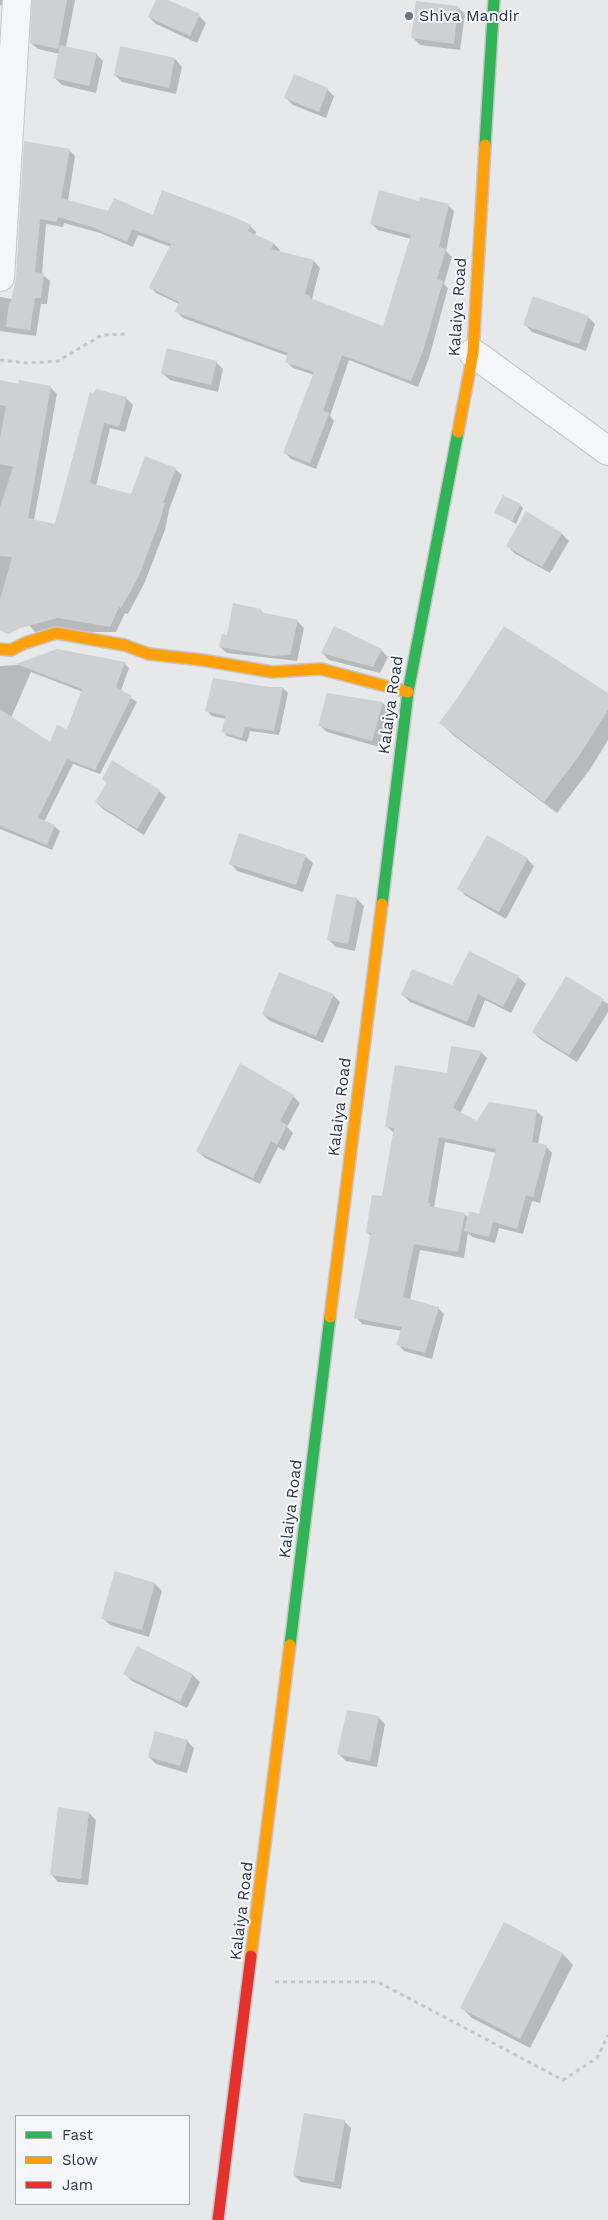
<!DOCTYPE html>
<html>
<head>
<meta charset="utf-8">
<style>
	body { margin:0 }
	#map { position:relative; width:608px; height:2220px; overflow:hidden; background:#e6e8ea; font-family:"Work Sans",sans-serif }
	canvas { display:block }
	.legend { position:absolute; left:15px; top:2115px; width:175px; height:90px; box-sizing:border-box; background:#f4f6f9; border:1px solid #a4a8b1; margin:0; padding:6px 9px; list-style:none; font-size:15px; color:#2b3445 }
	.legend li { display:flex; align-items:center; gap:10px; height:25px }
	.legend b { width:25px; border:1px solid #a4a8b1 }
</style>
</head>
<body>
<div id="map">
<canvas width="608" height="2220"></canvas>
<ul class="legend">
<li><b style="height:6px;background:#30b455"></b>Fast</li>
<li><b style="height:6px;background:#ff9f0a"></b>Slow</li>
<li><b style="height:6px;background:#e5322d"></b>Jam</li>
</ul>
</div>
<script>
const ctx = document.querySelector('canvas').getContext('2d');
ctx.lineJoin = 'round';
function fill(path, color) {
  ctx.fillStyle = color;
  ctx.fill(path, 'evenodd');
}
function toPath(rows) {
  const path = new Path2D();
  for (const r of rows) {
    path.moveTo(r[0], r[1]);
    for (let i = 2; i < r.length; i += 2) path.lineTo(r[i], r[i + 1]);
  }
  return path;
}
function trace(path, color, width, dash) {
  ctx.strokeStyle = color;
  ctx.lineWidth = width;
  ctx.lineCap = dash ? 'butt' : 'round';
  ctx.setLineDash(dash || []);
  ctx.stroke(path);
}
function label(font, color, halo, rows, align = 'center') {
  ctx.font = font + ' "Work Sans",sans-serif';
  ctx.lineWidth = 4;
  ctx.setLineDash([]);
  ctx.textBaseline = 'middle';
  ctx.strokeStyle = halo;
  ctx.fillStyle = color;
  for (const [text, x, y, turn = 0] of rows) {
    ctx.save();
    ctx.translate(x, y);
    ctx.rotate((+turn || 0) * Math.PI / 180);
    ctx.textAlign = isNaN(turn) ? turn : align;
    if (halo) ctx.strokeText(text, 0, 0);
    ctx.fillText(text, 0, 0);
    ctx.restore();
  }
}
const shadow = toPath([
	[0,0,10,0,8,7,0,5],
	[34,0,75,0,66,47,96,54,103,61,96,93,62,85,55,78,60,54,38,49,31,43],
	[157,0,165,0,199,16,206,23,197,43,156,24,149,17],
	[457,7,465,14,460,50,420,45,413,38],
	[175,59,182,67,176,94,122,82,115,75],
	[327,89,334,96,326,118,293,105,286,98],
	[25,142,69,150,75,156,68,201,109,212,250,226,256,232,255,236,274,244,280,250,279,253,314,261,320,268,312,299,314,301,384,328,411,239,378,230,371,223,420,203,448,205,454,211,446,251,452,257,444,284,448,288,429,358,418,387,349,360,330,416,334,421,316,469,291,459,284,452,314,375,293,368,287,362,288,356,183,318,177,312,179,304,156,293,150,287,171,247,138,235,133,247,100,233,64,223,63,227,46,224,42,274,50,281,47,304,41,304,36,336,0,331,0,297,12,299,17,278],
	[588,317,595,324,586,351,532,332,524,324],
	[216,362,223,369,218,392,170,380,162,373],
	[0,382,50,387,57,394,34,520,55,525,90,394,126,398,133,405,125,432,110,428,96,486,131,495,175,469,182,475,169,510,165,530,144,584,128,614,125,613,116,632,35,632,29,625,0,608],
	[520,505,523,508,516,524,496,512],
	[526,513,562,534,569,541,550,573,514,553,507,545],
	[260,610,264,614,297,621,304,628,297,661,227,653,220,647,228,636],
	[57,650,124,663,129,668,121,691,137,702,100,774,73,764,44,822,54,826,60,831,52,850,0,829,0,666,18,665],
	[31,672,83,692,68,731,51,744,11,718],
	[381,650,388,657,380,673,329,660,322,653],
	[283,688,288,693,279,735,250,731,247,742,227,736,223,731,226,719,212,716,207,711,269,689],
	[608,694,608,740,591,768,557,813,453,735,441,723,459,698],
	[383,703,390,710,379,747,327,732,319,725],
	[103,779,159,791,166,797,144,835,103,809,96,802,108,784],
	[305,856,313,863,303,892,237,871,230,863],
	[527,859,534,866,506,919,466,896,459,889],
	[357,899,364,906,355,951,336,947,329,940],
	[518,977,526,984,511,1013,485,1000,474,1028,410,1002,403,995],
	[567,977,608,1004,608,1012,577,1062,540,1039,533,1032],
	[333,995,340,1002,323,1043,270,1021,263,1014],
	[481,1052,487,1058,460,1114,477,1123,536,1111,543,1117,538,1144,546,1146,552,1153,540,1203,532,1201,523,1234,499,1228,495,1243,472,1237,468,1233,464,1258,420,1250,410,1300,438,1308,444,1314,432,1359,404,1351,398,1344,402,1331,362,1324,356,1317,372,1237,367,1232,383,1198,394,1133,386,1126,448,1074],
	[445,1142,497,1153,480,1215,469,1218,464,1214,434,1208],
	[293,1096,300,1103,287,1127,293,1133,284,1151,278,1147,260,1184,205,1158,198,1151],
	[155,1584,162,1591,149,1637,110,1625,103,1618],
	[125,1674,193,1675,200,1682,187,1708,132,1681],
	[378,1717,385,1724,377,1767,346,1761,339,1754],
	[187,1741,194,1748,187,1773,156,1764,149,1757],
	[89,1813,96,1820,88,1885,58,1882,51,1874],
	[504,1924,563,1954,573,1965,530,2048,472,2018,461,2007],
	[344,2121,351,2128,341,2189,301,2182,294,2175]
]);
const building = toPath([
	[32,0,67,0,58,49,30,43],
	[156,0,168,0,200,14,190,36,148,17],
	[416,1,458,6,454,44,411,38],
	[60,45,97,53,89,86,53,78],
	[120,46,175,58,169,88,114,75],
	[294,74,328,88,319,112,284,98],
	[24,141,70,149,61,198,108,211,114,198,153,215,162,190,239,219,251,225,248,231,274,243,271,249,314,260,305,294,310,296,310,298,383,326,411,235,370,224,379,190,419,201,420,197,449,204,439,247,446,249,437,279,443,281,423,351,411,381,342,355,323,411,329,413,310,463,283,453,314,372,285,362,288,353,175,312,179,302,149,287,171,244,132,229,127,242,92,227,58,217,57,222,40,219,35,272,44,273,41,298,35,298,30,330,6,327,9,302,11,302,16,278],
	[533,296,589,316,579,344,523,325],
	[167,348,217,361,211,385,161,373],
	[0,380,18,384,19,380,51,386,28,518,55,524,90,392,93,394,96,389,127,397,119,427,104,423,90,483,131,494,145,456,176,468,163,503,165,503,159,523,138,578,121,608,119,607,110,627,58,618,20,628,9,634,0,631,0,600,12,557,0,556,0,507,13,467,0,464,0,438,6,406,0,405],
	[503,495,521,504,512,521,494,513],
	[526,511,562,533,542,567,506,546],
	[233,603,261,609,260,612,298,620,290,655,273,656,219,647,222,634,227,635],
	[334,626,382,649,373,667,321,653],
	[504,626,608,693,608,710,579,756,544,802,439,723,458,697],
	[57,649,125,662,116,687,132,696,95,770,67,759,38,818,55,825,47,845,0,826,0,709,50,742,57,725,67,729,82,689,16,664],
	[213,678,269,687,283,687,274,731,245,727,242,738,221,732,226,716,205,711],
	[327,693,383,702,372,741,318,726],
	[112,760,160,790,137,829,95,802,107,782,102,779],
	[239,833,306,855,296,885,229,864],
	[487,835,528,858,499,912,457,889],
	[336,894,357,898,348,944,327,940],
	[469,951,519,976,503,1007,478,994,467,1022,401,995,412,969,452,985],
	[279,972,334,994,316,1036,262,1014],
	[566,976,604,999,569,1055,532,1032],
	[451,1046,482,1051,453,1108,477,1121,489,1102,537,1110,532,1142,547,1145,533,1197,526,1195,517,1229,493,1222,489,1237,464,1231,469,1211,479,1214,496,1149,439,1137,428,1203,431,1203,430,1206,465,1213,458,1252,414,1244,403,1297,439,1307,425,1353,396,1345,402,1327,354,1318,371,1233,366,1232,372,1195,382,1196,394,1128,385,1127,395,1065,447,1073],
	[240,1063,294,1095,280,1121,287,1125,277,1145,271,1141,253,1178,196,1151],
	[115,1571,155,1583,142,1630,101,1619],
	[137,1646,193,1674,180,1702,123,1674],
	[347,1710,379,1716,370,1761,337,1754],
	[155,1731,188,1740,180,1766,148,1757],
	[58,1807,89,1812,81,1879,50,1875],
	[504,1922,563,1953,520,2039,460,2008],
	[304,2113,345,2120,334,2182,293,2175]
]);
const path = toPath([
	[0,360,26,363,58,361,102,335,127,334],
	[275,1982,378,1982,563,2080,597,2058,608,2035]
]);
const street = toPath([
	[0,277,17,0],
	[473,353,608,451]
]);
const fast = toPath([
	[485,145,494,0],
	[382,904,408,692,458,432],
	[290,1645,330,1317]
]);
const slow = toPath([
	[458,432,473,353,485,145],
	[0,649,11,650,25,643,56,633,124,645,149,654,202,660,272,672,321,669,408,692],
	[330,1317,382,904],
	[251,1956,290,1645]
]);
const jam = toPath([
	[218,2220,251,1956]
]);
const markers = [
	[409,16,5,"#6c737f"]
];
const poiNames = [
	["Shiva Mandir",419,16]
];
const streetNames = [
	["Kalaiya Road",458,307,-86],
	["Kalaiya Road",391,705,-82],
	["Kalaiya Road",340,1107,-83],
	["Kalaiya Road",291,1509,-83],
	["Kalaiya Road",242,1911,-83]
];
fill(shadow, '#0003');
fill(building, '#ced0d3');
trace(street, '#c4c6c8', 30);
trace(fast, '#c4c6c8', 14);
trace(slow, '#c4c6c8', 14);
trace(jam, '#c4c6c8', 14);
trace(path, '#c5c6ca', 3, [4, 4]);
trace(street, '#f5f6f7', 28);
trace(fast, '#30b455', 11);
trace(slow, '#ff9f0a', 11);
trace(jam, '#e5322d', 11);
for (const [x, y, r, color] of markers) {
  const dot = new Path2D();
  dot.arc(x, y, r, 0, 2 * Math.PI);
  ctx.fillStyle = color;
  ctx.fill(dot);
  trace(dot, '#f4f6f9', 2);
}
label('16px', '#2b3445', '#f4f6f9', poiNames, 'left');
label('16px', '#2b3445', '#f4f6f9', streetNames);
</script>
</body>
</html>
